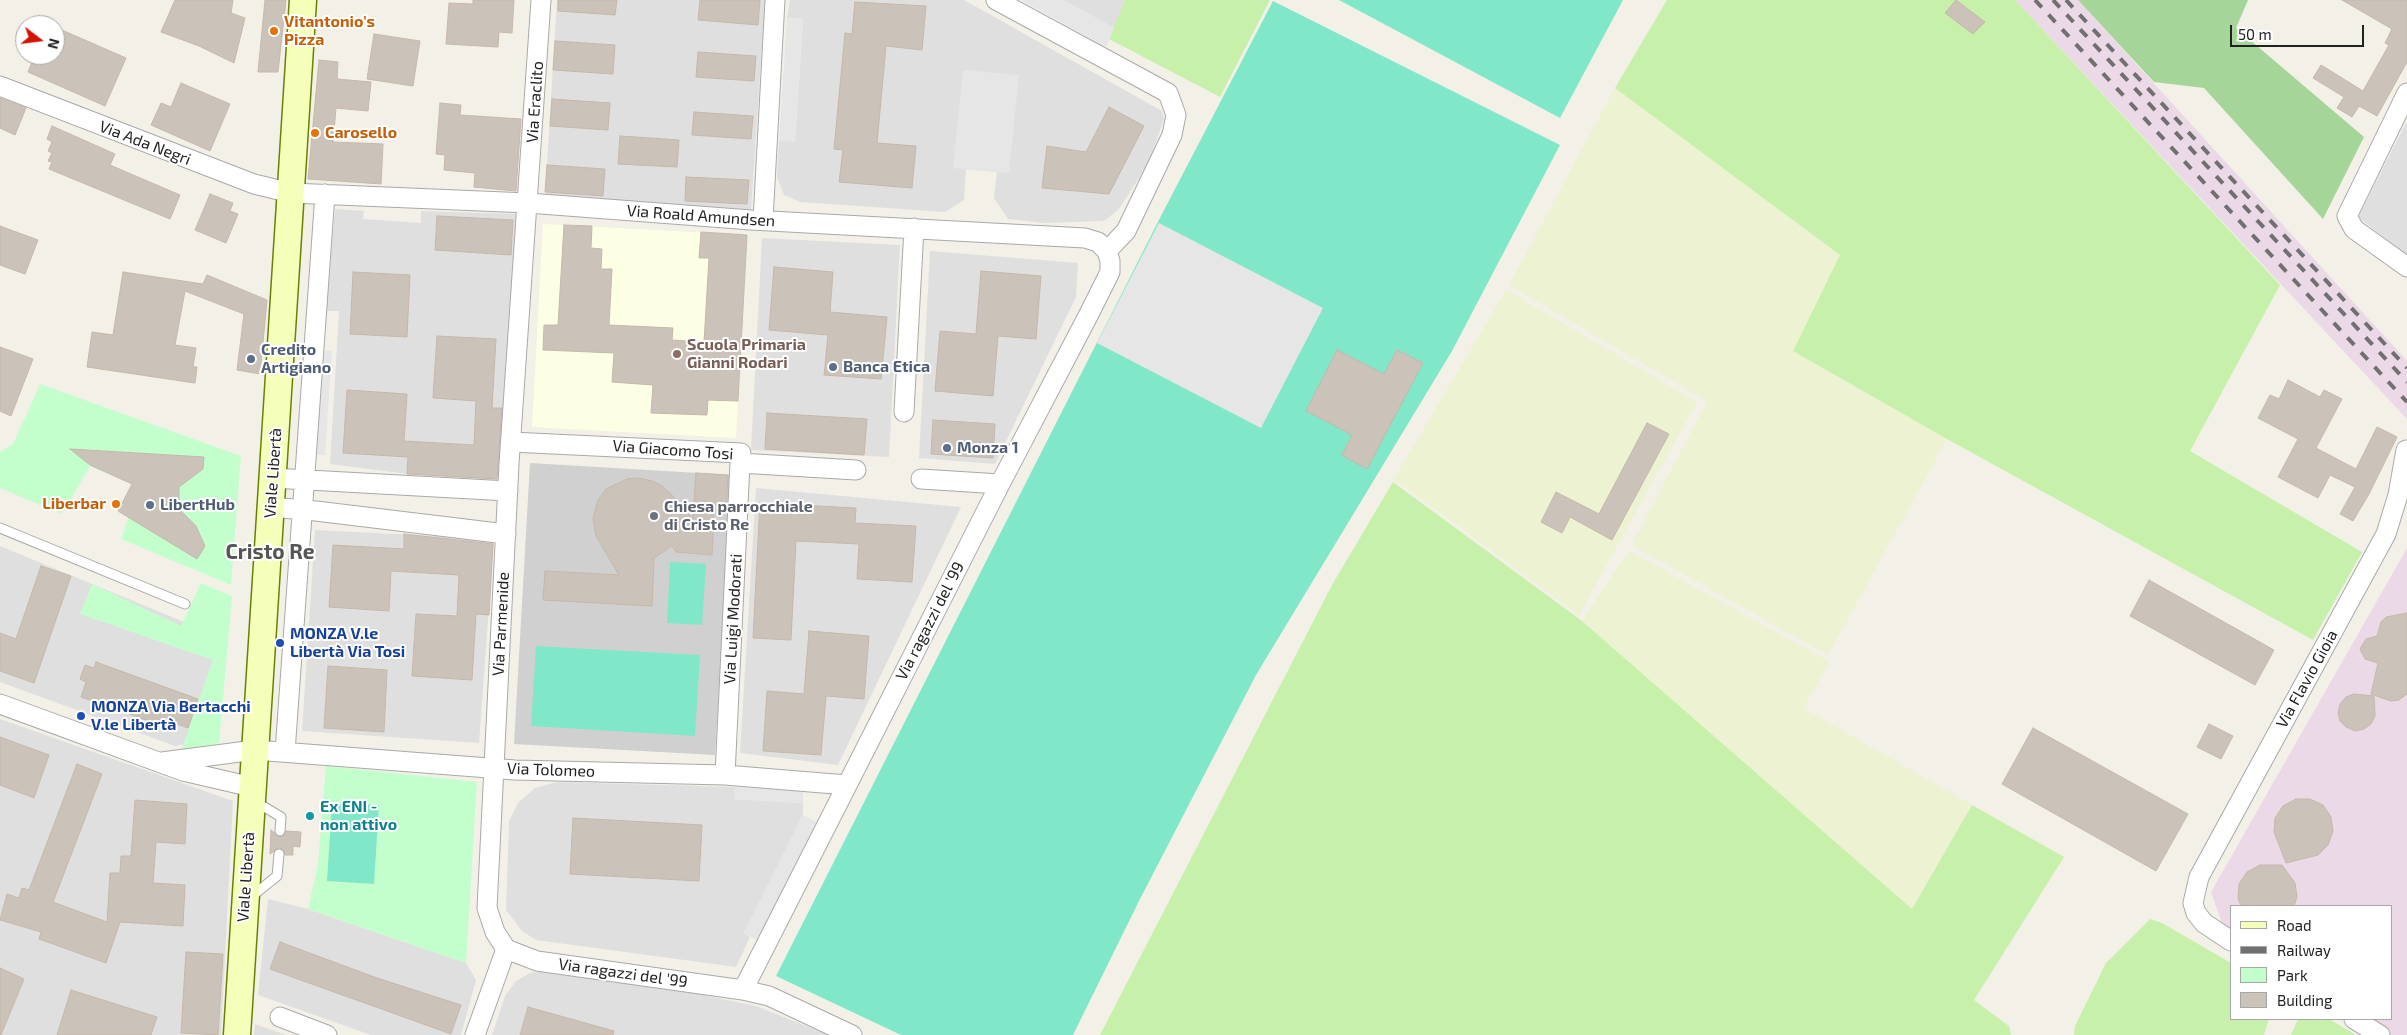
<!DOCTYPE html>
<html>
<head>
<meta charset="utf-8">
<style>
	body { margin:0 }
	#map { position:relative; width:2407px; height:1035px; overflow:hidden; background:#f3f0e8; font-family:"Exo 2",sans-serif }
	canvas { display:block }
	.legend { position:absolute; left:2230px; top:905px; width:162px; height:115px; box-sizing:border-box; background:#fff; border:1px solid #a7a7a7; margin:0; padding:6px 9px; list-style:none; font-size:15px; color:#222 }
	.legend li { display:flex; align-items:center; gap:10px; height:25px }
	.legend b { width:25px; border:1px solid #a7a7a7 }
	.north { position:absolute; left:15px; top:15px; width:50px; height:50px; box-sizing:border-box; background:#fff; border:1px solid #a7a7a7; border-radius:50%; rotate:105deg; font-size:14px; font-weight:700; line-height:20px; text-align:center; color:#222 }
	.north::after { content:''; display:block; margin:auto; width:18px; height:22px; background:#d41200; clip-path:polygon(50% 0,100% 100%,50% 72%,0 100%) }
	.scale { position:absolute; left:2230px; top:25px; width:134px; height:22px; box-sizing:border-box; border:2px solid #222; border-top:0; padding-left:6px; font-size:15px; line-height:18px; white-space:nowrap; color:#222; -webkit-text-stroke:4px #fff; paint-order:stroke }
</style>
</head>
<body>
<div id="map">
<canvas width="2407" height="1035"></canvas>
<ul class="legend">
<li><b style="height:6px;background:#f6ffba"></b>Road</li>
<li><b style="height:6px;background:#707070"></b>Railway</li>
<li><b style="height:14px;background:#c3fecd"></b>Park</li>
<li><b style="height:14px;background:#cbc3ba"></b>Building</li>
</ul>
<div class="north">N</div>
<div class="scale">50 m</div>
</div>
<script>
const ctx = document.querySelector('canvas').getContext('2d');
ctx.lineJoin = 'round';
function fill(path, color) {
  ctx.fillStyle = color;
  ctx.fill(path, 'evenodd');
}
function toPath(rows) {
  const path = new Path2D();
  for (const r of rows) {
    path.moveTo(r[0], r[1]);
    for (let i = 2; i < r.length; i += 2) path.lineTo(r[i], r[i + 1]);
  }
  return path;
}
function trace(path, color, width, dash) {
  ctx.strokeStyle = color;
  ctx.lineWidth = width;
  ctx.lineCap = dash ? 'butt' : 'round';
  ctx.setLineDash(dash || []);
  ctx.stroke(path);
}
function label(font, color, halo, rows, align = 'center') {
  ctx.font = font + ' "Exo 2",sans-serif';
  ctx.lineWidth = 4;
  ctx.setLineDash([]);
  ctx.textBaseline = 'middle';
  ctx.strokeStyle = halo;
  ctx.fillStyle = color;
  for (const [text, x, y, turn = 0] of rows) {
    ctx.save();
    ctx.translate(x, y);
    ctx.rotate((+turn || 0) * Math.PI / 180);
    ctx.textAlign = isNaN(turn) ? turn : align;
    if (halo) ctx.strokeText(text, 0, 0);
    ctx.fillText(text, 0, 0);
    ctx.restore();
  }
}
const residential = toPath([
	[557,0,765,0,751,210,545,197],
	[790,0,964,0,1162,111,1164,119,1148,164,1119,209,1104,221,1043,223,1008,219,994,198,997,172,1009,173,953,168,966,169,964,200,945,212,800,202,784,195,777,177,779,141,795,141,803,19,787,18],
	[1063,0,1125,0,1114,28],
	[2407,121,2407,255,2358,217],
	[335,209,364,211,363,219,421,223,421,211,517,214,499,480,407,474,330,464,339,311,326,311],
	[762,238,900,245,889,457,751,450],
	[930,251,1078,263,1076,297,995,464,919,458],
	[756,488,961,507,838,765,740,753],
	[315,530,494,539,479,743,302,731],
	[0,546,223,638,218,737,175,746,0,682],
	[0,719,233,801,221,1035,0,1035],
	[557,782,735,787,734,799,803,803,803,815,744,933,750,937,736,967,536,940,522,931,506,910,509,821,518,803,535,788],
	[268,899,308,909,466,963,476,980,461,1035,371,1035,258,995],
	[543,971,689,992,756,1006,829,1035,492,1035,505,996,516,981,530,973],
	[255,1024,286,1035,254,1035]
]);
const industrial = toPath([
	[2015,0,2078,0,2407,361,2407,419],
	[2407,548,2407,1035,2391,1035,2365,1019,2391,1019,2391,906,2231,906,2231,937,2226,934,2211,892]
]);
const education = toPath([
	[543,224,747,235,736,438,532,427]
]);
const religious = toPath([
	[530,463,732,475,715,755,514,744]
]);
const farmland = toPath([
	[1615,88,1840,255,1793,351,1947,439,1828,655,1632,545,1707,401,1509,285],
	[1506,290,1697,402,1579,615,1394,479],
	[1629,551,1830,662,1803,708,1972,805,1912,909,1582,621]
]);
const grass = toPath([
	[1125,0,1270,0,1220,97,1109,39],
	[1667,0,2015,0,2280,285,2190,451,2362,552,2313,640,1947,439,1793,351,1840,255,1615,88],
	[1393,482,1582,621,1912,909,1972,805,2064,857,1974,1000,2009,1026,2011,1035,1100,1035,1332,585],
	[2150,919,2162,923,2231,963,2231,1019,2269,1019,2264,1035,2074,1035,2075,1026,2106,963],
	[2298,1019,2329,1019,2356,1035,2291,1035]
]);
const forest = toPath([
	[2078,0,2248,0,2236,28,2364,137,2323,219,2204,88,2154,82]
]);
const park = toPath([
	[40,384,241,456,231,585,121,539,139,486,90,466,62,514,0,488,0,452,13,444],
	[201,583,232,596,219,743,181,751,213,660,80,614,92,584,181,626],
	[326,766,477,782,466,963,308,909,318,864]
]);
const pitch = toPath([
	[1339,0,1623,0,1560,118],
	[1273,1,1560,145,1452,351,1256,675,1140,899,1073,1035,901,1035,776,976,1163,212],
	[670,562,706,564,702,625,667,623],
	[536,646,700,655,695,736,531,726],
	[332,803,379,805,374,884,327,881]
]);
const parking = toPath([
	[1021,0,1063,0,1114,28,1106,47],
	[787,18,803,19,795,142,779,141],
	[963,70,1019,75,1009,173,953,168],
	[1159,223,1323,308,1261,428,1097,343],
	[319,351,332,351,325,455,312,455],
	[735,787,803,791,803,803,734,799],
	[803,815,817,822,757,940,744,933]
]);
const building = toPath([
	[175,0,233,0,231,13,245,18,234,63,199,46,161,32,175,0],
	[265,0,286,0,278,72,258,72,265,0],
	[473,0,514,0,512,33,499,32,498,47,446,44,449,3,473,4,473,0],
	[558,0,617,0,615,15,558,11,558,0],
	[700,0,760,0,758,25,698,20,700,0],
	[1956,0,1985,22,1973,34,1945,13,1956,0],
	[2342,0,2407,0,2407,62,2377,116,2359,106,2352,117,2337,108,2344,97,2313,78,2321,65,2363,91,2389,45,2385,43,2392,29,2342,0],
	[855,2,926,6,922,50,886,46,877,143,916,146,912,188,839,182,843,150,834,149,845,33,852,34,855,2],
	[55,27,126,58,105,106,28,72,35,55,55,55,55,27],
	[374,34,420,41,413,86,367,79,374,34],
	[555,41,615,45,613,74,553,70,555,41],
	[698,52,756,56,754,81,696,77,698,52],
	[319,60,338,62,337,79,371,82,368,111,336,108,333,142,383,144,381,184,308,179,319,60],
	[181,83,230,104,210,151,151,125,161,103,171,107,181,83],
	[0,98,26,108,15,135,0,128,0,98],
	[552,99,610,103,608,130,550,126,552,99],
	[440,103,461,105,460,115,521,119,516,191,474,187,475,173,444,170,445,155,436,154,440,103],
	[1109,107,1144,126,1109,194,1042,188,1047,146,1086,152,1109,107],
	[694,112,753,116,751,139,692,135,694,112],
	[52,126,115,154,110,165,180,195,170,219,49,169,52,162,48,161,52,153,48,151,52,142,47,139,52,126],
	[620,136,679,140,677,167,618,164,620,136],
	[547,165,605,169,603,196,545,192,547,165],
	[686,177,749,180,747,204,685,201,686,177],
	[210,194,233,203,230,211,238,214,226,243,195,230,210,194],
	[437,216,513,220,511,255,435,250,437,216],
	[564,225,592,226,591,248,602,249,601,269,612,269,609,325,673,328,672,340,704,342,709,258,699,258,701,232,747,235,738,401,708,400,707,415,651,413,653,385,612,382,614,353,543,350,544,325,558,325,564,225],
	[0,226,38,240,25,274,0,265,0,226],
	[774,267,833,272,830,312,887,317,881,379,824,375,828,335,769,330,774,267],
	[981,271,1041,276,1036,339,998,336,993,396,935,391,940,331,976,334,981,271],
	[123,272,203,284,207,275,267,300,260,374,237,370,244,314,185,291,175,345,196,348,193,367,197,367,195,383,87,367,92,332,113,335,123,272],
	[353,272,410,275,407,337,350,334,353,272],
	[437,336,496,339,492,408,502,408,497,479,407,474,408,457,343,453,347,390,407,394,404,441,474,445,476,401,433,398,437,336],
	[0,347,33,359,11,416,0,411,0,347],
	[1337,350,1384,374,1397,350,1423,363,1367,469,1342,455,1352,435,1306,411,1337,350],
	[2288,380,2320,397,2324,390,2342,399,2316,448,2356,469,2377,427,2397,437,2369,494,2353,521,2340,514,2355,487,2330,475,2318,498,2278,477,2298,439,2258,418,2270,395,2279,399,2288,380],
	[767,413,867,419,864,455,765,449,767,413],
	[933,420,995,424,993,458,931,454,933,420],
	[1647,423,1669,434,1612,540,1570,517,1562,533,1541,522,1556,492,1599,514,1647,423],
	[70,449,204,457,203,469,179,487,179,509,196,526,205,546,197,559,118,511,132,484,90,465,70,449],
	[696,473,728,475,726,512,714,512,712,555,676,552,672,546,654,558,652,606,543,600,545,571,619,575,596,536,593,519,598,500,606,489,627,479,638,478,652,481,661,485,670,493,693,519,696,473],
	[760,503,856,508,855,523,916,526,912,582,857,579,859,544,796,541,791,640,753,638,760,503],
	[404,534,493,544,489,615,476,614,472,680,412,676,416,614,457,616,459,575,391,571,389,611,329,607,333,545,404,549,404,534],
	[41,566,71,576,34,683,0,671,0,633,16,639,41,566],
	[2149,580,2274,650,2255,685,2130,616,2149,580],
	[2407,613,2407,694,2399,700,2391,701,2371,694,2378,663,2365,659,2360,649,2366,639,2377,636,2381,622,2386,617,2407,613],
	[809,631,869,636,864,699,826,696,821,755,763,751,767,691,804,694,809,631],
	[96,662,198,699,188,728,166,720,163,726,81,697,86,682,80,679,85,665,94,668,96,662],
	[328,666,387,670,384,732,324,728,328,666],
	[2354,694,2374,696,2375,716,2371,724,2364,729,2355,731,2346,727,2340,721,2338,713,2340,704,2346,697,2354,694],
	[2209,724,2233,736,2221,759,2197,747,2209,724],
	[2033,728,2188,814,2156,871,2002,784,2033,728],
	[0,737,49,755,34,798,0,785,0,737],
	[77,764,102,774,53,902,107,922,110,873,120,873,121,856,131,856,135,800,187,804,185,844,156,842,153,883,185,885,183,926,120,922,106,963,39,939,41,932,0,920,7,894,19,898,22,888,29,890,77,764],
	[2296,799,2310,799,2323,805,2331,817,2333,831,2328,845,2318,855,2286,863,2274,832,2275,818,2283,806,2296,799],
	[573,818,702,825,699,881,570,874,573,818],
	[271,830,280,837,286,831,301,832,300,847,293,846,293,855,285,855,283,849,279,848,270,854,271,830],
	[2260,865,2282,865,2295,883,2297,897,2294,906,2241,906,2238,898,2239,884,2247,872,2260,865],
	[280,942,377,978,461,1005,451,1034,270,969,280,942],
	[186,952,223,954,218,1035,181,1033,186,952],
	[0,968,24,979,1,1035,0,1035,0,968],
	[71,990,157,1017,151,1035,57,1035,71,990],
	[528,1007,614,1031,613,1035,520,1035,528,1007]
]);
const lane = toPath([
	[0,528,185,604],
	[256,802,281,817,280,831],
	[251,897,277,876,279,854]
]);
const street = toPath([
	[996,0,1168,93,1176,115,1172,135,1126,231,1107,251],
	[0,86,254,184,291,193,528,203,751,220,1085,238,1098,242,1107,251,1110,261,1110,272,1089,314,1000,484,743,990],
	[2407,93,2347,216,2354,229,2407,267],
	[763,220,775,0],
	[904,412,914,228],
	[511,442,741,453,740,463,856,470],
	[272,478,508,491],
	[921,479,1000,484],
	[270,507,316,511,506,534],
	[0,704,183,771,252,787],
	[285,752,325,194],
	[162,762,255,750,515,770,725,775,847,785],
	[725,775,740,463],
	[2231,941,2204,923,2196,913,2193,903,2199,877,2386,534,2398,495,2406,450],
	[506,949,495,932,487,908,509,464,541,0],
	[506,949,537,961,743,990,769,996,852,1035],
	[280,1017,327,1035],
	[2354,1019,2380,1035],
	[475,1035,506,949]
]);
const secondary = toPath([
	[237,1035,303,0]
]);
const rail = toPath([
	[2035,0,2407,402],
	[2053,0,2407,382],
	[2066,0,2407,368]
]);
const markers = [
	[274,31,5,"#e8710a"],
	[315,133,5,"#e8710a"],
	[677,354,5,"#8d6e63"],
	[251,359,5,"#5c6f8a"],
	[833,367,5,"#5c6f8a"],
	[947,448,5,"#5c6f8a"],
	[116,504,5,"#e8710a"],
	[150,505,5,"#5c6f8a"],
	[654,516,5,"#6b7280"],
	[280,643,5,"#1a4fb4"],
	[81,716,5,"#1a4fb4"],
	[310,816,5,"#0f9aa8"]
];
const foodNames = [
	["Vitantonio's",284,22],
	["Pizza",284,40],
	["Carosello",325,133],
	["Liberbar",106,504,"right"]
];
const streetNames = [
	["Via Eraclito",535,102,-86],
	["Via Ada Negri",145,143,21],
	["Via Roald Amundsen",701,216,4],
	["Via Giacomo Tosi",673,450,4],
	["Viale Libertà",273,473,-86],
	["Via Luigi Modorati",733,619,-87],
	["Via ragazzi del '99",930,621,-63],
	["Via Parmenide",501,624,-87],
	["Via Flavio Gioia",2307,679,-61],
	["Via Tolomeo",551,770,2],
	["Viale Libertà",246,877,-86],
	["Via ragazzi del '99",623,973,8]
];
const educationNames = [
	["Scuola Primaria",687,345],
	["Gianni Rodari",687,363]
];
const serviceNames = [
	["Credito",261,350],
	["Artigiano",261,368],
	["Banca Etica",843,367],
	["Monza 1",957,448],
	["LibertHub",160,505]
];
const worshipNames = [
	["Chiesa parrocchiale",664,507],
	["di Cristo Re",664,525]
];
const transitNames = [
	["MONZA V.le",290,634],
	["Libertà Via Tosi",290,652],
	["MONZA Via Bertacchi",91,707],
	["V.le Libertà",91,725]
];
const cultureNames = [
	["Ex ENI -",320,807],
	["non attivo",320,825]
];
const districtNames = [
	["Cristo Re",270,552]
];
fill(residential, '#e0dfdf');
fill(industrial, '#ecd9e7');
fill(education, '#fdffe5');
fill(religious, '#d0d0d0');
fill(farmland, '#edf2d2');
fill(grass, '#c7f0ab');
fill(forest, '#a6d599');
fill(park, '#c3fecd');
fill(pitch, '#80e8c8');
fill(parking, '#e6e6e6');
fill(building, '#cbc3ba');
trace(building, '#c6b8a9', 1);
trace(lane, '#a9a9a9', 11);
trace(street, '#a9a9a9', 21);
trace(secondary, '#698200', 29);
trace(lane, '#fff', 9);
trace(street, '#fff', 19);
trace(secondary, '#f6ffba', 26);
trace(rail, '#707070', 4, [10, 10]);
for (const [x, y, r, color] of markers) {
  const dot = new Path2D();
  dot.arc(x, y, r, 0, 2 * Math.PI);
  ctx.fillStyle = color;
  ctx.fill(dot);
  trace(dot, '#fff', 2);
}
label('bold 16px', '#c56008', '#fff', foodNames, 'left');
label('16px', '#222', '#fff', streetNames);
label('bold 16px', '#785e54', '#fff', educationNames, 'left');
label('bold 16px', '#4e5e75', '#fff', serviceNames, 'left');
label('bold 16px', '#5b616d', '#fff', worshipNames, 'left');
label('bold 16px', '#164399', '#fff', transitNames, 'left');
label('bold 16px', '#0d838f', '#fff', cultureNames, 'left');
label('bold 21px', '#555', '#fff', districtNames);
</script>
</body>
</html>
